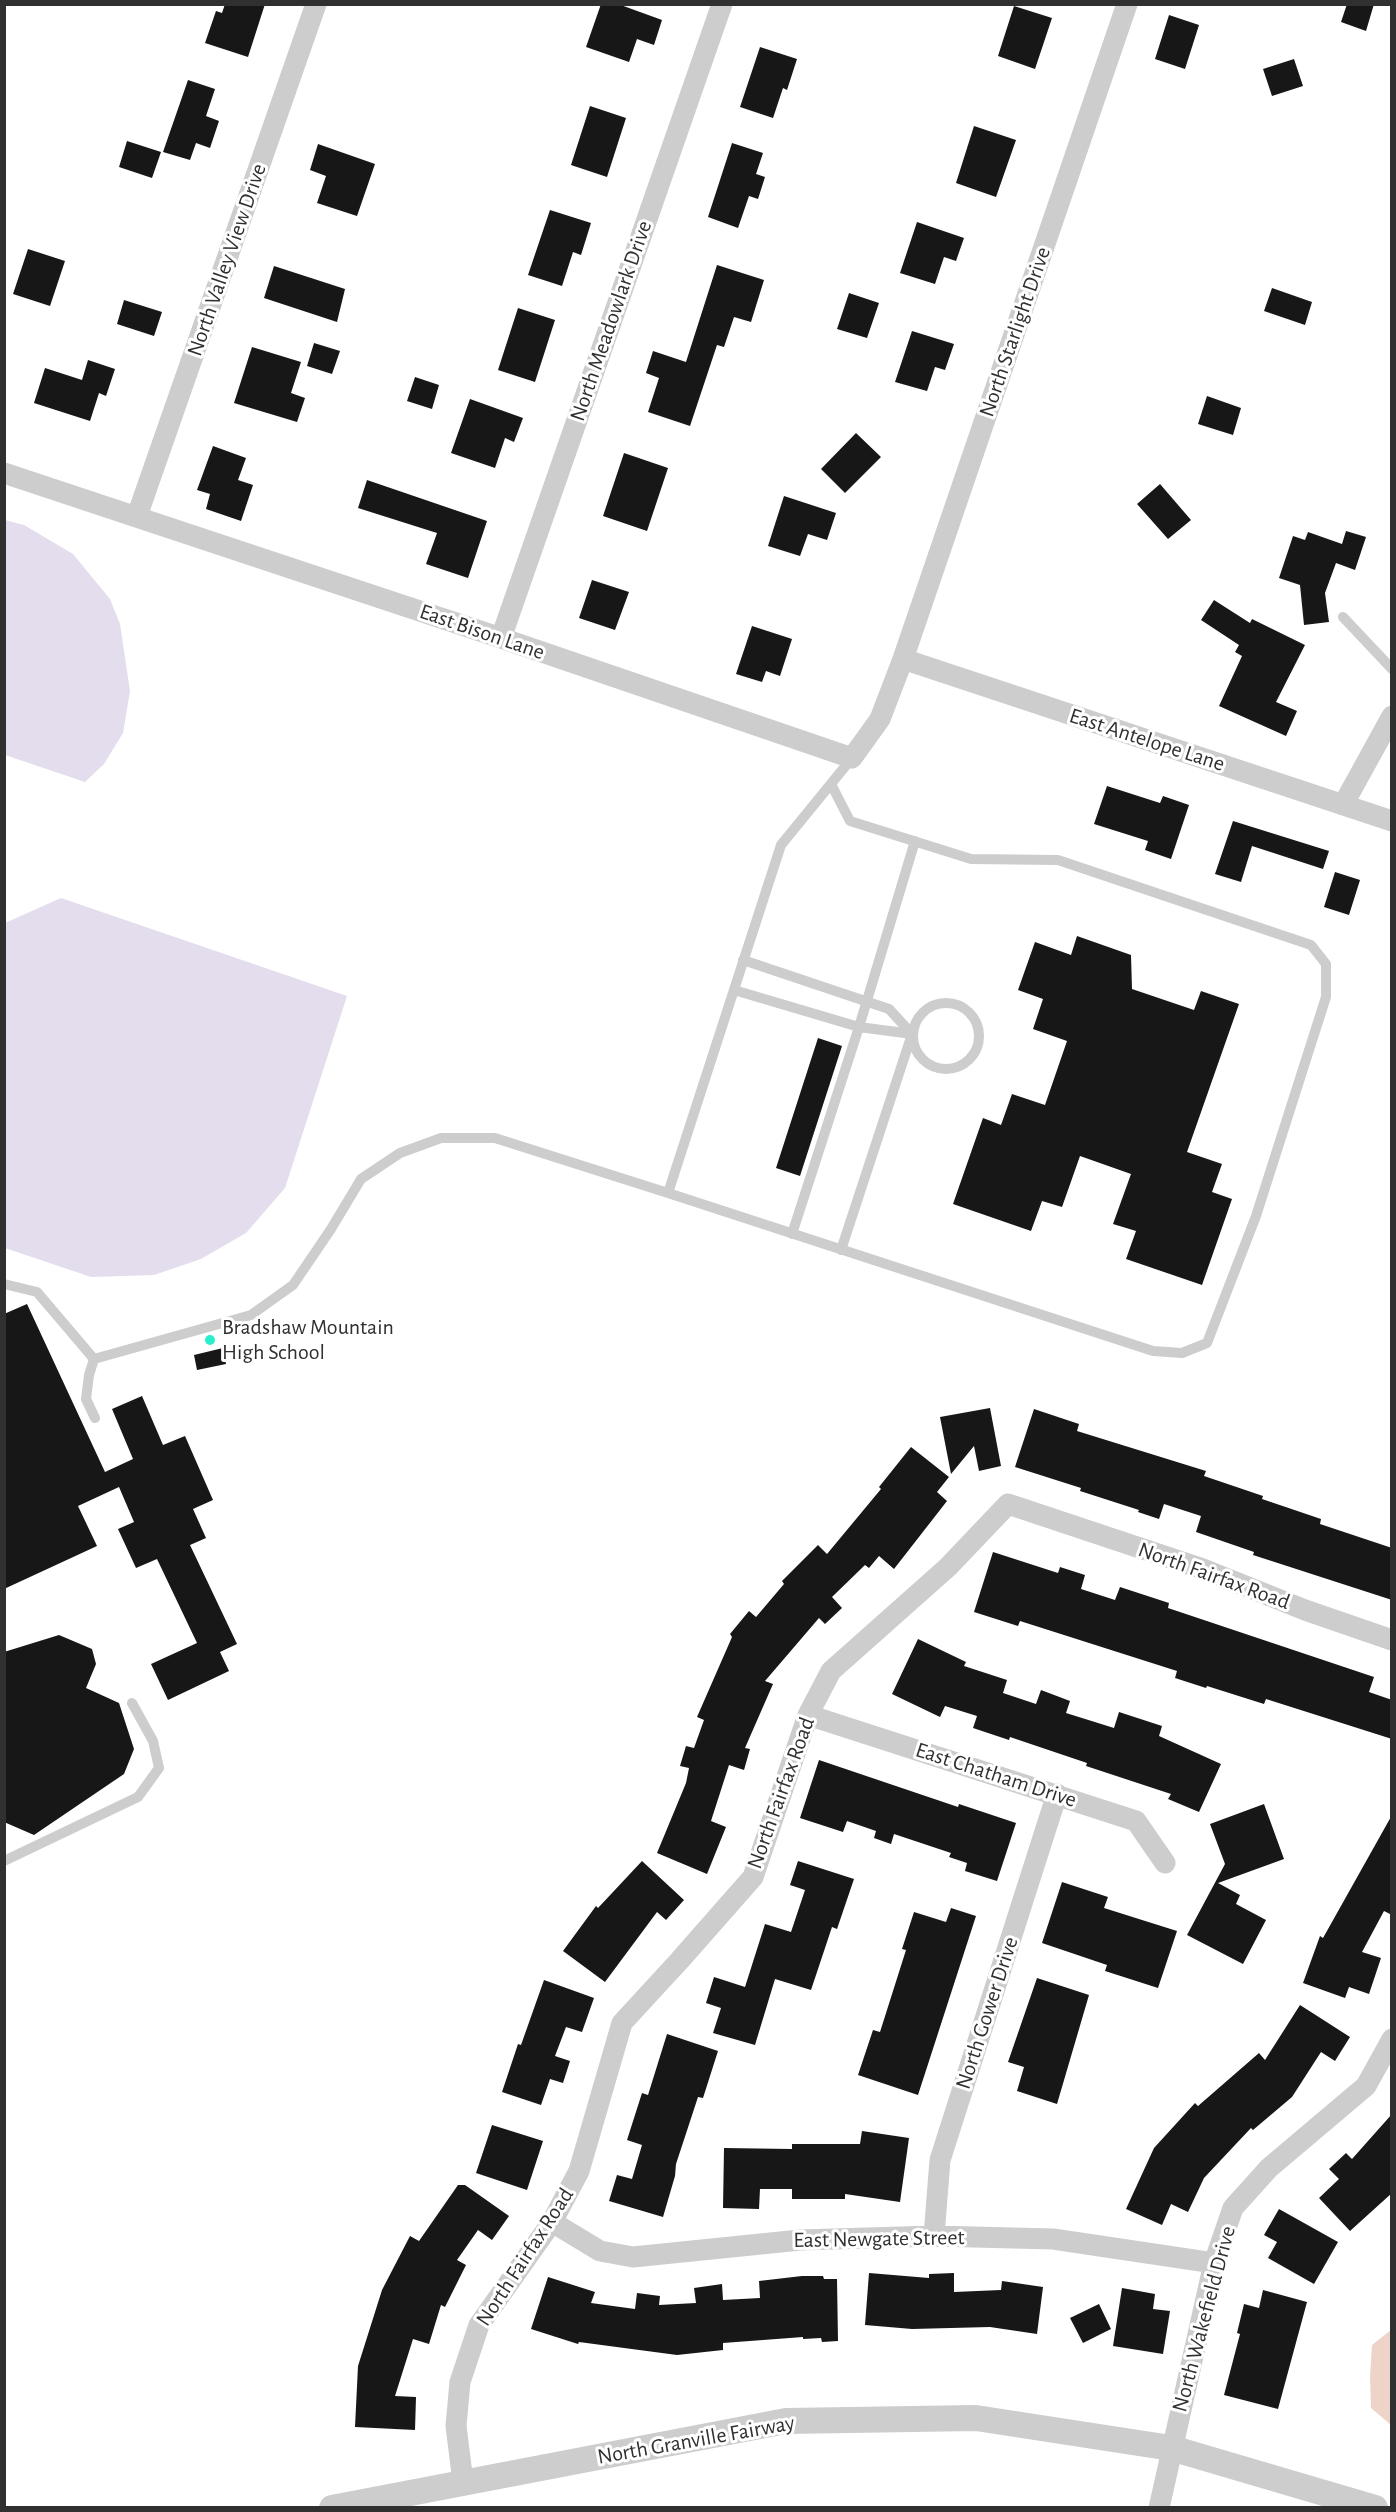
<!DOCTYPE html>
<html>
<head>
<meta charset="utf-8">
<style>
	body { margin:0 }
	#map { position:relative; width:1396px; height:2512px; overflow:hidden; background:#fff; font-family:"Alegreya Sans",sans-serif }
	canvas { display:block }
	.frame { position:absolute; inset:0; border:6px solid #303030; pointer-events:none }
</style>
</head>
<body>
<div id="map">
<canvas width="1396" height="2512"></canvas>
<div class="frame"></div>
</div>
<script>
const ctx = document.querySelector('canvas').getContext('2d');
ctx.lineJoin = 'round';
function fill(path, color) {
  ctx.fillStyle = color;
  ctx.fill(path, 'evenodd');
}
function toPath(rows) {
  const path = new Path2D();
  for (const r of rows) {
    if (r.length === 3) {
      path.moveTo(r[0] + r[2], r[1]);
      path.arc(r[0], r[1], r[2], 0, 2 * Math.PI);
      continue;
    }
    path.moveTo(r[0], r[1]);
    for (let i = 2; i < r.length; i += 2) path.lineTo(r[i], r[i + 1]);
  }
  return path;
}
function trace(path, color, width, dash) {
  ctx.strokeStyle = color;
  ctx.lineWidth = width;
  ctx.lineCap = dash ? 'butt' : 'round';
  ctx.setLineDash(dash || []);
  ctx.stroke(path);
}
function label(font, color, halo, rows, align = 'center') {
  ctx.font = font + ' "Alegreya Sans",sans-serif';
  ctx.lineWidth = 6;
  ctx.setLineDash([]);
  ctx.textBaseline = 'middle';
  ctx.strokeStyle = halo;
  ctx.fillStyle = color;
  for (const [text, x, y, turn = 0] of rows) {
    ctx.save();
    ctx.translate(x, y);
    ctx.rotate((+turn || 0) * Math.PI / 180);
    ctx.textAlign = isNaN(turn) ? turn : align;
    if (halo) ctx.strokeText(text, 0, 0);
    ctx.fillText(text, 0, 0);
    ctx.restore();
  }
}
const green = toPath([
	[5,520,24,525,73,554,110,599,120,624,130,691,123,733,104,764,85,782,5,755],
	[61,898,347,996,285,1188,246,1233,201,1259,154,1275,91,1277,5,1248,5,923]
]);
const water = toPath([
	[1391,2330,1391,2425,1371,2408,1370,2377,1372,2345]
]);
const building = toPath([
	[225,4,265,4,248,57,205,43,216,11,222,13],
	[601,4,618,4,662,20,654,45,637,39,629,62,586,47],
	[1347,4,1374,4,1366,31,1341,22],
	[1014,6,1052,18,1035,69,998,56],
	[1169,15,1199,25,1185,69,1155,59],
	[760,47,797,59,787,90,783,88,773,118,740,107],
	[1294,59,1303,86,1272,96,1263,69],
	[188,80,215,89,206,116,219,121,210,148,196,143,190,160,163,152],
	[590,106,626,118,607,177,571,165],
	[974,126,1016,140,996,197,956,183],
	[127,141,161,152,152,178,119,167],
	[732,143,763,153,756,174,765,177,758,199,749,196,738,228,708,217],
	[318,144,375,164,357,216,317,203,326,176,310,170],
	[550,210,591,223,581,255,573,252,562,286,528,275],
	[917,222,964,238,956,261,944,257,935,284,900,273],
	[28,249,65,261,50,306,13,294],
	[717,265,764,280,751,322,734,317,724,347,717,345,690,426,648,412,659,378,646,373,653,351,686,362],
	[274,266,345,289,337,322,264,298],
	[1272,288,1312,302,1305,325,1264,311],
	[849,293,879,303,867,338,837,329],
	[124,300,162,312,154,336,117,324],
	[518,308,555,320,535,382,498,370],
	[912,331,954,344,945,370,935,367,927,391,895,382],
	[314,343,340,351,332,374,307,366],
	[252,347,301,362,291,393,305,398,297,422,234,403],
	[88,360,115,369,106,396,99,393,90,421,34,403,45,368,82,380],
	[415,377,439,385,432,409,407,401],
	[1207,396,1241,408,1233,435,1198,424],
	[470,399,523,418,514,442,505,438,495,468,451,453],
	[856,433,881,457,845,493,821,469],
	[213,446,246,458,238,480,253,485,241,521,206,509,210,494,197,490],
	[624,453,668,468,647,531,603,516],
	[367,480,487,521,468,578,426,564,437,533,358,508],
	[1160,484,1191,520,1168,539,1137,504],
	[784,496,836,513,827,540,808,534,800,556,768,546],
	[1346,531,1366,537,1355,570,1336,563,1325,593,1329,622,1304,625,1300,585,1279,578,1293,536,1305,540,1308,532,1342,544],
	[592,580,629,592,615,630,579,618],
	[1214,600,1250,623,1252,619,1305,645,1276,702,1297,711,1286,736,1219,706,1242,656,1235,652,1239,645,1201,620],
	[752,626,792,639,780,676,766,671,762,682,736,674],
	[1107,786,1160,803,1163,796,1189,805,1171,859,1145,850,1148,841,1094,824],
	[1233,821,1329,851,1323,869,1252,846,1241,882,1215,874],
	[1335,872,1360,880,1349,915,1324,907],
	[1077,936,1131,955,1132,989,1194,1010,1201,991,1239,1004,1187,1152,1222,1164,1212,1192,1232,1199,1202,1285,1126,1259,1136,1231,1113,1224,1131,1174,1080,1156,1062,1207,1042,1201,1031,1231,953,1204,983,1118,1001,1125,1012,1094,1045,1105,1067,1041,1033,1029,1043,999,1018,990,1035,942,1071,955],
	[818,1038,842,1046,800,1176,776,1168],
	[27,1304,105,1472,133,1459,112,1409,142,1396,163,1445,185,1436,213,1500,193,1509,206,1538,190,1545,237,1644,220,1652,229,1671,168,1700,151,1664,197,1643,157,1559,136,1568,118,1529,134,1522,119,1487,78,1506,97,1546,4,1589,4,1314],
	[223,1348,226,1364,197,1370,194,1355],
	[990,1408,1001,1466,979,1471,974,1446,951,1474,940,1417],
	[1034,1409,1079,1424,1077,1431,1206,1471,1204,1476,1263,1496,1262,1499,1321,1519,1320,1524,1392,1548,1392,1600,1253,1555,1254,1552,1196,1532,1201,1516,1164,1504,1159,1519,1138,1512,1139,1510,1080,1491,1081,1488,1015,1467],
	[911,1447,949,1477,937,1492,947,1501,894,1569,879,1556,869,1568,865,1565,832,1597,842,1608,825,1624,819,1618,765,1681,773,1684,745,1748,750,1749,744,1770,729,1765,711,1821,726,1827,707,1874,657,1853,686,1783,689,1768,680,1766,686,1746,694,1748,704,1720,697,1717,732,1637,730,1634,749,1611,756,1617,784,1584,782,1581,818,1545,827,1554,881,1489,879,1487],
	[993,1552,1058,1573,1060,1567,1085,1575,1081,1589,1115,1600,1120,1587,1169,1603,1168,1608,1374,1677,1369,1692,1392,1700,1392,1739,1266,1699,1264,1704,1207,1686,1206,1688,1175,1678,1177,1671,1020,1621,1018,1626,974,1612],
	[59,1635,92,1649,96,1664,86,1688,119,1703,134,1749,124,1774,34,1835,4,1822,4,1652],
	[918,1639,966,1662,964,1666,1007,1680,1003,1693,1036,1704,1041,1690,1070,1701,1066,1713,1114,1728,1119,1712,1162,1726,1159,1736,1221,1764,1199,1812,1168,1799,1171,1794,1086,1766,1087,1763,1010,1737,1009,1740,973,1728,977,1716,945,1706,940,1717,892,1694],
	[819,1760,958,1807,959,1804,1016,1823,997,1881,965,1871,967,1863,949,1857,951,1853,894,1834,891,1844,874,1838,876,1831,847,1821,843,1832,800,1818],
	[1264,1804,1284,1859,1218,1883,1240,1895,1236,1904,1266,1920,1243,1964,1187,1935,1225,1864,1210,1824],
	[1392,1815,1392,1915,1384,1911,1362,1952,1381,1958,1369,1994,1349,1987,1345,1998,1303,1983,1320,1936,1323,1938],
	[642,1861,684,1900,666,1920,657,1912,605,1982,563,1951,596,1906,598,1908],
	[798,1861,854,1879,837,1929,832,1927,811,1990,775,1979,755,2045,713,2033,721,2008,706,2003,714,1977,745,1987,765,1924,791,1932,805,1890,790,1885],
	[1062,1882,1108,1897,1104,1908,1177,1931,1158,1988,1105,1971,1107,1965,1042,1943],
	[951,1908,976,1916,918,2095,858,2075,873,2030,880,2032,906,1950,902,1949,914,1912,946,1922],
	[1037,1978,1089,1995,1057,2104,1017,2091,1024,2067,1008,2062],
	[544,1980,594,1998,582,2032,566,2027,555,2056,570,2061,563,2083,550,2079,541,2105,502,2092,518,2044,521,2045],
	[1300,2005,1350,2037,1335,2061,1321,2052,1292,2097,1253,2130,1251,2128,1204,2178,1188,2212,1171,2204,1162,2225,1126,2209,1154,2148,1195,2103,1198,2106,1259,2053,1265,2060],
	[667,2034,718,2051,703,2098,698,2097,676,2164,675,2176,663,2217,609,2201,617,2175,632,2179,642,2145,627,2140,642,2093,648,2095],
	[1392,2114,1392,2193,1350,2231,1319,2198,1339,2179,1329,2169,1346,2153,1352,2159],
	[492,2125,543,2141,527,2190,476,2173],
	[862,2131,909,2138,900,2202,845,2194,845,2199,792,2199,792,2189,760,2189,759,2209,723,2208,724,2148,792,2149,792,2144,860,2144],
	[458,2185,465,2185,509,2216,492,2240,478,2230,457,2260,466,2265,445,2307,441,2305,429,2344,413,2339,395,2396,416,2397,415,2430,355,2427,358,2366,382,2290,410,2236,419,2241],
	[1279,2209,1338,2242,1314,2284,1268,2258,1277,2242,1264,2235],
	[869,2273,929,2278,929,2274,954,2273,954,2292,1001,2290,1002,2281,1043,2287,1037,2334,990,2327,912,2329,865,2325],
	[802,2276,823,2276,824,2279,837,2279,838,2341,822,2342,821,2338,803,2339,803,2337,723,2343,723,2350,677,2355,579,2342,578,2344,531,2329,548,2277,595,2292,591,2303,635,2309,637,2293,660,2296,659,2305,696,2303,694,2288,722,2284,723,2300,760,2298,759,2281],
	[1122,2288,1155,2294,1153,2309,1170,2311,1163,2354,1113,2346],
	[1263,2290,1307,2302,1278,2409,1224,2395,1240,2334,1237,2333,1244,2304,1259,2308],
	[1099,2304,1111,2329,1083,2343,1070,2318]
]);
const service = toPath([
	[1343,617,1392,669],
	[743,960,889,1009,912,1034,841,1250],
	[734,990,859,1027,792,1234],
	[946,1036,33],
	[912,1034,859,1027,915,841],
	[668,1193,1153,1351,1182,1353,1207,1343,1256,1216,1326,997,1326,964,1311,945,1058,860,971,859,850,821,831,784],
	[4,1284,37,1292,94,1359,251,1315,293,1285,331,1229,361,1179,400,1153,441,1138,495,1138,668,1193,781,845,852,758],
	[94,1359,89,1375,86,1399,95,1418],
	[4,1861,138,1797,159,1768,153,1741,132,1703]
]);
const minor = toPath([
	[4,473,501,638,852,758,880,719,903,659,1127,4],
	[137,516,316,4],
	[501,638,722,4],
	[903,659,1392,821],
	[1343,805,1392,716],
	[808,1715,1136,1821,1165,1863],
	[552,2222,600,2251,633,2257,800,2240,934,2236,1053,2239,1214,2263],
	[934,2236,940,2160,1057,1794],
	[463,2482,456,2426,460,2382,479,2325,552,2222,579,2171,622,2023,680,1960,753,1877,808,1715,831,1671,948,1567,1008,1504,1203,1569,1305,1610,1392,1640],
	[1159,2508,1214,2263,1233,2208,1269,2168,1366,2086,1392,2039]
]);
const tertiary = toPath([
	[332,2508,786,2421,976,2418,1171,2448,1375,2508]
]);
const markers = [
	[210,1340,6,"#2aefcc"]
];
const streetNames = [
	["North Valley View Drive",227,260,-71],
	["North Meadowlark Drive",611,321,-71],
	["North Starlight Drive",1015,332,-71],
	["East Bison Lane",482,632,19],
	["East Antelope Lane",1147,740,18],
	["North Fairfax Road",1214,1576,20],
	["East Chatham Drive",996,1775,18],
	["North Fairfax Road",781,1793,-70],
	["North Gower Drive",987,2013,-72],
	["East Newgate Street",879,2239,-1],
	["North Fairfax Road",525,2257,-57],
	["North Wakefield Drive",1204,2319,-75],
	["North Granville Fairway",696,2440,-10]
];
const poiNames = [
	["Bradshaw Mountain",222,1327],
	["High School",222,1352]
];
fill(green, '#e3dded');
fill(water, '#eed3c8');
fill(building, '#171717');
trace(service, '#cdcdcd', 10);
trace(minor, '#cdcdcd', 21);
trace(tertiary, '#cdcdcd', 26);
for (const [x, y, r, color] of markers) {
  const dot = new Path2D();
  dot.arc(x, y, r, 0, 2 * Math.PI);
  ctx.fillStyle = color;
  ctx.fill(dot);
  trace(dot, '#fff', 2);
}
label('22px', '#303030', '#fff', streetNames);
label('22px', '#303030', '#fff', poiNames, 'left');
</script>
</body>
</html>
